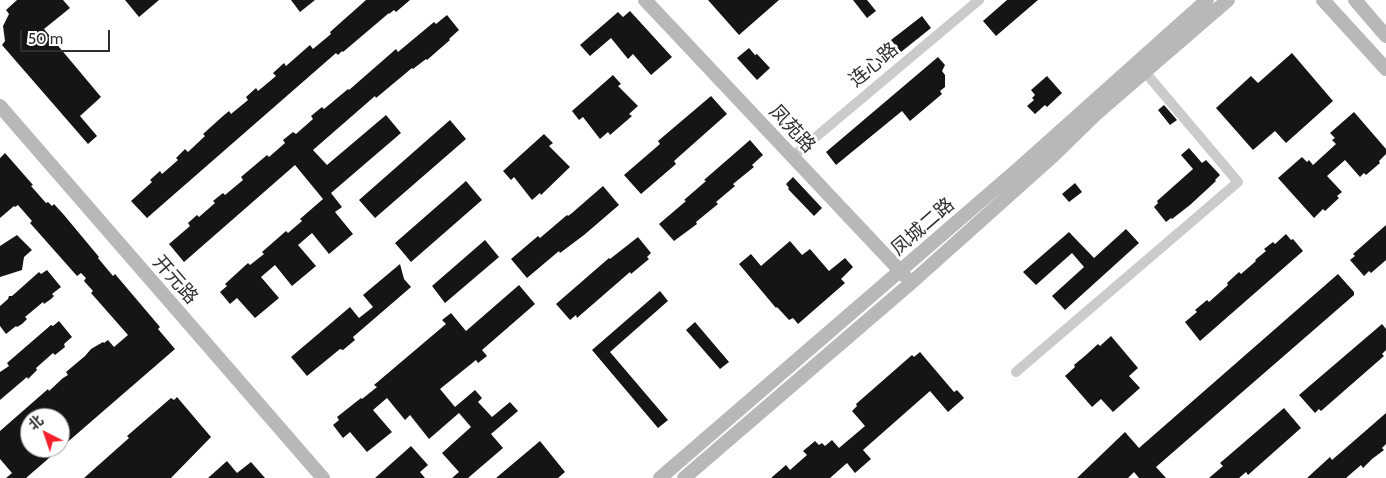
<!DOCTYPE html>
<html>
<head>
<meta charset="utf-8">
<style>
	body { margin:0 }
	#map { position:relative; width:1386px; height:478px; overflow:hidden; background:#fff; font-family:Cabin,"Noto Sans SC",sans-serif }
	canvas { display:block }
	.north { position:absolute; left:20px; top:408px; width:50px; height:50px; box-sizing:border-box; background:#fff; border:1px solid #ababab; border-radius:50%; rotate:319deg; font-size:14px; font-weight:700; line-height:20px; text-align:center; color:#2e2e2e }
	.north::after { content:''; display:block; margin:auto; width:18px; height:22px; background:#f51f2a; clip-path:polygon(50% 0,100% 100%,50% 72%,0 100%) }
	.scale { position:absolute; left:20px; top:30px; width:90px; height:22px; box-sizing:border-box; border:2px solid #2e2e2e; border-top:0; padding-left:6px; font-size:15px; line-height:18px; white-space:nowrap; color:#2e2e2e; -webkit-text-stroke:4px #fff; paint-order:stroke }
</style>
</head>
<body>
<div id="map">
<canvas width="1386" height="478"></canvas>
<div class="north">北</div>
<div class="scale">50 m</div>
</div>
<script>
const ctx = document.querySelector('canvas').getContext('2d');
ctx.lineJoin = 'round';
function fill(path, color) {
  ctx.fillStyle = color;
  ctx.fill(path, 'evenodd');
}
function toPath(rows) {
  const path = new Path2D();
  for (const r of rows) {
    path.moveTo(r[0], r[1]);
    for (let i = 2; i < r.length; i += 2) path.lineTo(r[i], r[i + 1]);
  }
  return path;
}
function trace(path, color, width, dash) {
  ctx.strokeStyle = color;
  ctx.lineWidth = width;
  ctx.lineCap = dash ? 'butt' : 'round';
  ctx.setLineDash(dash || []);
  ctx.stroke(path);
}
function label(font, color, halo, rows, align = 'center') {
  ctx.font = font + ' Cabin,"Noto Sans SC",sans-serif';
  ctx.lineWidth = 5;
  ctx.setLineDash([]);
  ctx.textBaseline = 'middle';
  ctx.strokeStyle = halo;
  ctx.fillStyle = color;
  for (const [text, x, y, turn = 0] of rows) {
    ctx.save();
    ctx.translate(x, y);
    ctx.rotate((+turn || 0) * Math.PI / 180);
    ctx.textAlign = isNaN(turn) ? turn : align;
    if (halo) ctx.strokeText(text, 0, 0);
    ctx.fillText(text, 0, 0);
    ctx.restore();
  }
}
const building = toPath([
	[17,0,63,0,70,8,44,29,101,97,80,116,97,136,88,144,2,45,5,41,3,26,9,14,6,10],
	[125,0,159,0,139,17],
	[291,0,315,0,300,12],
	[366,0,410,0,396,12,394,10,389,14,389,13,343,52,342,51,338,55,336,53,147,218,131,201,152,182,150,180,160,171,162,174,178,160,176,158,185,149,188,152,205,136,203,134,223,116,229,111,231,114,248,100,246,97,256,88,258,91,276,76,273,73,284,63,286,66,310,45,313,49,331,34,330,32],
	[708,0,779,0,739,35],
	[853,0,867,0,876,11,867,18],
	[1007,0,1038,0,996,36,983,21],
	[630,11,672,57,651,75,633,54,628,59,611,38,590,56,580,45,618,12,623,17],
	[447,15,459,30,449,39,450,40,427,60,426,59,413,69,412,68,376,98,375,96,313,150,327,165,386,115,401,133,331,193,342,207,335,212,353,234,329,254,312,233,298,245,316,266,292,286,275,265,261,277,279,298,255,318,237,298,230,304,220,292,227,286,225,284,248,263,250,265,264,254,262,252,286,231,288,233,302,221,300,219,323,199,295,165,184,262,169,244,190,226,188,223,197,215,199,217,215,203,213,201,223,193,225,195,243,180,241,177,267,155,269,157,285,143,283,140,293,132,296,134,313,119,311,116,322,107,324,109,348,89,349,90,396,49,398,52,434,22,436,24],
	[922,16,931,28,901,52,891,40],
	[749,48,755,55,757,54,770,68,757,80,737,58],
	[1292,53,1333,101,1286,143,1275,131,1253,150,1216,108,1251,76,1258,83],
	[938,57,945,65,942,71,945,75,945,87,940,91,942,94,910,121,902,111,836,165,826,152],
	[613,75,621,84,618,86,638,106,629,114,632,116,610,135,608,132,600,139,583,117,579,120,572,111],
	[1047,76,1062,93,1047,107,1045,105,1035,114,1027,106,1034,100,1032,98,1035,95,1031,90],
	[711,96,727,114,674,161,676,164,641,194,624,175,660,144,658,141],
	[1164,105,1177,120,1170,125,1158,110],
	[1354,112,1386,149,1386,154,1379,161,1380,163,1366,175,1364,173,1360,177,1345,160,1327,176,1342,192,1337,196,1339,198,1325,211,1323,209,1314,218,1278,178,1302,157,1307,162,1309,160,1313,165,1336,144,1332,140,1335,138,1330,133],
	[450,120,466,139,375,218,359,200],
	[544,134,553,143,549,146,570,167,541,195,540,193,532,200,514,177,511,180,503,171],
	[750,140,763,155,752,165,754,167,733,184,735,186,716,202,718,204,696,222,697,224,674,241,659,224,686,201,684,200,706,181,704,180],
	[1189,148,1202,163,1206,160,1220,175,1215,180,1216,181,1190,205,1172,219,1171,218,1166,222,1154,207,1158,203,1157,201,1193,169,1181,155],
	[5,153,33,185,31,186,46,203,48,202,52,206,54,204,64,215,99,257,98,258,113,276,115,274,160,327,158,329,175,349,26,478,6,478,12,473,0,459,0,431,48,389,49,391,63,378,68,375,66,372,85,356,91,349,103,342,104,343,108,340,114,347,128,335,91,293,93,291,84,281,86,278,81,273,77,276,30,223,32,221,18,205,15,207,14,206,0,218,0,158],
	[30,418,60,418,60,448,30,448],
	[793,177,822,208,814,216,788,189,789,188,786,184],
	[466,181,482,200,411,262,395,243],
	[1075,183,1082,192,1069,202,1062,194],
	[603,186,619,205,584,235,560,253,559,251,527,278,511,259,538,236,540,238,567,215,568,216,572,213],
	[1386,225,1386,260,1371,273,1369,271,1364,276,1350,260,1355,256,1353,254],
	[1126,229,1139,243,1065,310,1052,296,1084,267,1072,253,1036,285,1023,272,1069,232,1094,258],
	[1286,234,1291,240,1293,239,1303,251,1200,341,1185,322,1197,312,1195,310,1207,300,1209,302,1228,285,1227,283,1239,272,1241,274,1256,261,1255,260,1266,251,1264,249,1273,242,1275,244],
	[17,235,32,250,24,257,22,270,0,277,0,246],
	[638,237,651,253,647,257,649,259,631,274,630,272,577,318,576,315,570,320,556,304,609,258,610,259],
	[485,240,499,257,445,303,432,286],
	[790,241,802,255,810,249,829,271,845,258,853,267,841,279,845,283,798,324,793,318,789,320,777,307,776,308,739,264,751,254,761,266],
	[400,264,404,279,411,287,353,337,355,340,343,350,340,349,307,376,291,357,350,307,359,318,373,307,363,295],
	[47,270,61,287,52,294,54,296,51,299,44,304,43,302,25,317,27,319,22,324,17,327,16,326,6,334,0,326,0,306,8,299,9,296,12,296,39,272,41,274],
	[1338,274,1354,292,1354,295,1156,467,1166,478,1139,478,1134,472,1128,478,1077,478,1125,432,1139,448],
	[519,285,535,304,482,350,487,356,478,363,476,360,440,389,455,407,475,390,482,398,478,402,492,417,510,402,518,411,491,434,503,448,468,478,452,478,459,472,442,453,471,427,459,413,429,439,410,415,405,420,387,398,373,410,392,432,367,452,350,432,343,438,333,425,339,420,337,417,361,398,362,399,377,387,374,385,446,324,442,320,451,313,466,331],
	[660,291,668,301,610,352,668,420,658,428,592,350],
	[59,321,72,337,64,344,65,347,55,355,53,353,36,368,37,370,28,379,27,377,0,400,0,372,9,366,7,363,51,325,53,326],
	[695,322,729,362,720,369,686,330],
	[1382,324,1386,329,1386,350,1382,354,1384,356,1321,411,1319,409,1315,413,1299,395],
	[1111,336,1138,368,1129,376,1140,388,1113,412,1101,399,1092,407,1065,376,1075,367,1074,365,1086,355,1098,344,1100,346],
	[920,352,954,392,957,390,964,398,948,412,930,391,863,450,871,459,855,473,847,463,830,478,771,478,786,465,790,470,807,455,803,451,815,441,819,445,822,443,825,446,832,440,839,448,865,426,852,411,857,406,856,404,912,355,914,357],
	[177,397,211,437,171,478,84,478,129,438,127,436,171,398,174,400],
	[1284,408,1301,428,1248,475,1246,472,1239,478,1209,478,1223,466,1220,463],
	[1386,413,1386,444,1382,448,1384,450,1372,459,1363,468,1361,465,1346,478,1307,478,1330,457,1332,460],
	[540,441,565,472,558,478,496,478],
	[411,446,428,465,420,472,425,478,375,478],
	[227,461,237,473,251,462,265,478,208,478]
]);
const street = toPath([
	[792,157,979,0],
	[1016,372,1238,182,1145,72]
]);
const secondary = toPath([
	[645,0,905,276],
	[1323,0,1386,69],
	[1355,0,1386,36],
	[0,106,323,478],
	[660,478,1018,169,1207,0],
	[684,478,911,283,1054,155,1096,114,1228,0]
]);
const streetNames = [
	["连心路",874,65,-40],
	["凤苑路",792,129,47],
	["凤城二路",923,227,-41],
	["开元路",175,280,49]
];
fill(building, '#151515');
trace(street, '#cbcbcb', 10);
trace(secondary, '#b8b8b8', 14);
label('19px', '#2e2e2e', '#fff', streetNames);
</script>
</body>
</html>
